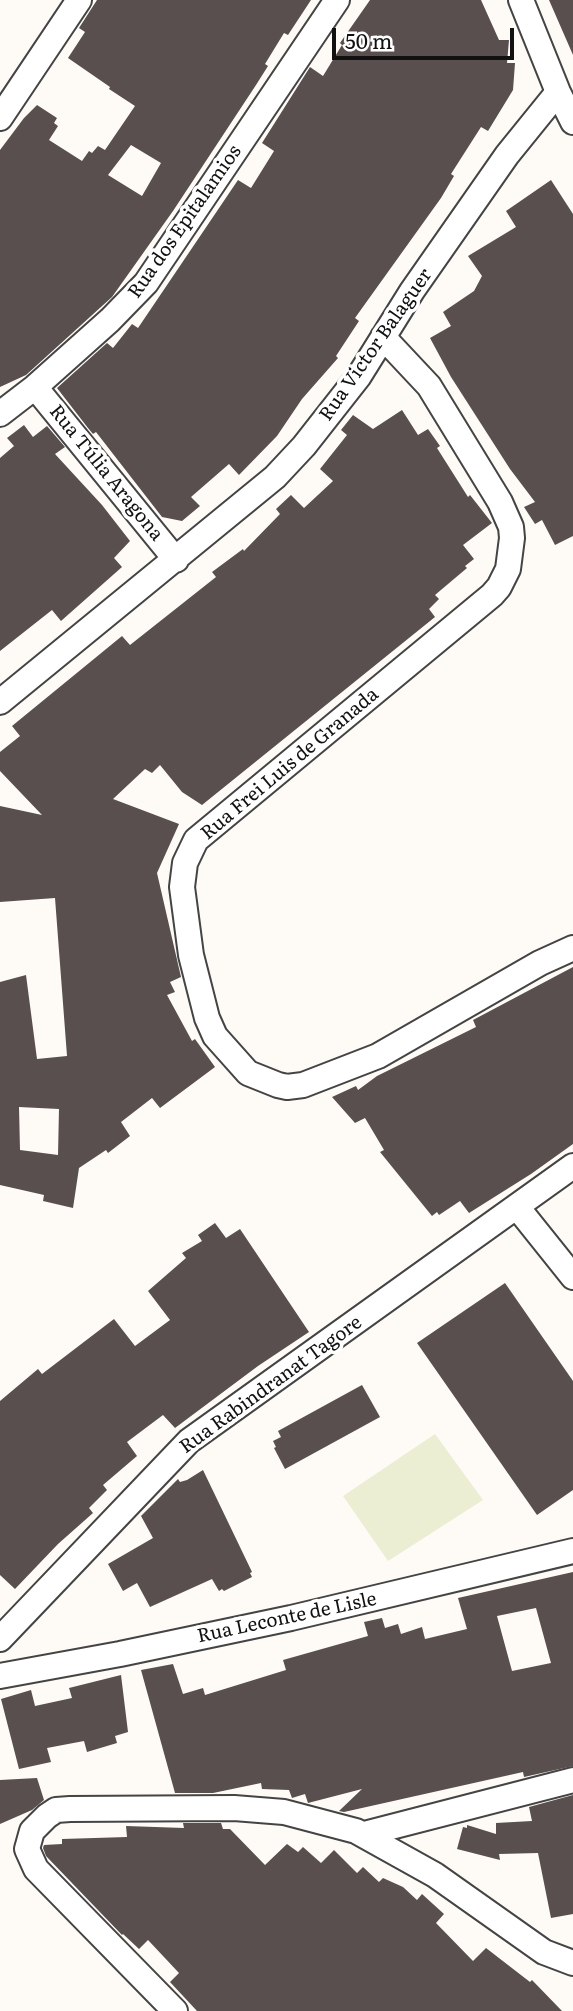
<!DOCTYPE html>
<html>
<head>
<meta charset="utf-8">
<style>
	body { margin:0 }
	#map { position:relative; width:573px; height:2011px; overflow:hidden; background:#fefaf6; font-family:Literata,serif }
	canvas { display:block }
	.scale { position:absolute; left:332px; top:28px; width:182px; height:32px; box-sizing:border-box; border:4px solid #111; border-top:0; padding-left:9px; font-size:21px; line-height:24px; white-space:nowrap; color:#111; -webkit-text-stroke:5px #fff; paint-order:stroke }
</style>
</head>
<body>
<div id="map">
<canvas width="573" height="2011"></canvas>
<div class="scale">50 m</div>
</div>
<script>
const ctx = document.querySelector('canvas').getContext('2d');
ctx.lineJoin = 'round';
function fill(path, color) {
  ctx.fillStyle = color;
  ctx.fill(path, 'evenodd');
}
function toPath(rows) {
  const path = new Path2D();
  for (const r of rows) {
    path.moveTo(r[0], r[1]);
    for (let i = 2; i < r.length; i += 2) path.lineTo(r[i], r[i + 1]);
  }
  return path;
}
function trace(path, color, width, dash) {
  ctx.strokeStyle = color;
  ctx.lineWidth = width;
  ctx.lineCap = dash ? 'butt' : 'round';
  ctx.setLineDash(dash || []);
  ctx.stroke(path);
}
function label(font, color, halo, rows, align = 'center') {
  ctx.font = font + ' Literata,serif';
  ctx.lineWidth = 7;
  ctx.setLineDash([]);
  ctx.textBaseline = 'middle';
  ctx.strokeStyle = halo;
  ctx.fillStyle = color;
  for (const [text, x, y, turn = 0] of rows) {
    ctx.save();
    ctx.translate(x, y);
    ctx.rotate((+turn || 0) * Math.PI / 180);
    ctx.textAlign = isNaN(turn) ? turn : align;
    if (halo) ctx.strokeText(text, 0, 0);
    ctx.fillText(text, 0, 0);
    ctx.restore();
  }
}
const pitch = toPath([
	[435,1434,483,1500,388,1561,343,1496]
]);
const building = toPath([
	[97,0,311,0,288,35,284,33,265,64,268,66,256,85,173,211,112,297,26,375,0,387,0,150,24,118,37,105,57,118,54,123,58,126,49,140,82,161,89,151,92,153,98,146,105,150,135,106,109,89,110,87,68,58,85,32,79,28],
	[131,145,161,163,142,196,108,175],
	[370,0,481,0,499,40,509,40,507,63,515,63,513,90,488,131,481,127,451,174,454,176,441,198,355,318,359,321,336,356,338,358,302,399,277,436,239,475,229,464,191,497,200,506,182,521,162,517,96,432,93,434,88,428,57,388,107,343,113,348,132,324,138,328,238,180,251,188,274,151,262,143,310,67,323,76,342,45,340,43],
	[549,0,573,0,573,55],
	[551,180,573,214,573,536,555,545,542,520,535,524,524,507,535,502,510,469,451,377,430,338,451,326,443,312,474,291,482,276,468,256,516,227,506,211],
	[402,410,418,435,428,429,440,446,437,448,468,497,470,495,492,523,463,545,474,559,465,566,467,568,435,595,439,599,429,609,435,617,202,805,182,792,160,765,152,773,145,769,113,799,179,824,157,873,181,977,170,982,175,992,167,995,192,1041,195,1039,215,1067,160,1108,152,1098,121,1122,130,1136,108,1153,106,1150,79,1168,73,1208,43,1201,44,1195,0,1185,0,982,26,975,37,1059,67,1056,55,898,0,902,0,806,42,815,0,771,0,752,20,736,12,726,122,636,130,645,216,577,212,572,243,549,244,551,280,514,276,509,291,495,304,508,333,481,320,469,347,435,341,430,353,415,373,429],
	[19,1107,59,1109,58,1155,20,1150],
	[24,425,33,437,47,426,65,447,55,454,102,505,130,541,114,558,122,567,61,621,52,610,0,651,0,458,14,446,7,438],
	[573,967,573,1144,531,1174,469,1213,460,1201,439,1215,437,1212,432,1216,380,1152,384,1150,365,1118,355,1123,332,1097,356,1086,358,1090,377,1076,476,1027,473,1020],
	[215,1223,226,1238,240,1229,309,1332,258,1366,175,1428,163,1415,127,1442,137,1456,103,1485,107,1490,89,1508,93,1513,58,1544,15,1589,0,1575,0,1401,38,1369,42,1374,114,1319,135,1346,170,1320,148,1291,186,1258,182,1253,202,1241,198,1235],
	[505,1283,573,1381,573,1490,537,1515,417,1343],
	[362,1385,380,1417,285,1469,274,1448,276,1447,273,1441,281,1437,278,1431],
	[203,1470,252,1572,250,1573,252,1577,224,1591,222,1589,219,1591,212,1579,150,1607,137,1583,123,1591,108,1564,153,1538,141,1516,178,1479,180,1482,187,1480],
	[573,1572,573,1766,524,1777,523,1772,344,1812,339,1811,362,1789,308,1803,305,1794,292,1798,289,1790,262,1789,261,1783,213,1793,175,1793,141,1670,173,1664,183,1694,203,1688,205,1695,286,1670,283,1660,368,1636,364,1622,382,1618,385,1628,398,1624,401,1634,422,1627,425,1639,467,1629,458,1598],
	[536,1608,551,1663,512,1671,497,1616],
	[121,1675,128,1732,115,1736,117,1743,87,1752,84,1741,47,1748,51,1762,19,1769,1,1699,31,1690,35,1706,72,1698,69,1688],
	[37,1778,44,1800,32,1810,0,1824,0,1780],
	[573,1795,573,1914,551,1918,538,1853,499,1854,500,1860,457,1849,463,1827,467,1828,467,1825,496,1834,496,1823,532,1821,529,1807],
	[183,1823,221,1823,223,1829,230,1829,265,1865,287,1844,298,1852,303,1847,321,1863,334,1850,357,1873,363,1867,379,1882,383,1878,403,1887,417,1900,422,1894,444,1914,436,1923,473,1961,486,1948,530,1982,532,1980,562,2011,197,2011,170,1982,179,1973,148,1940,139,1949,123,1934,122,1935,46,1856,43,1848,44,1845,62,1844,62,1839,127,1837,126,1826,184,1828]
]);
const minor = toPath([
	[521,0,558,92,573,122],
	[0,118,79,0],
	[383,337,429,386,500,502,511,527,512,538,508,569,499,587,492,595,196,840,185,863,182,887,191,955,207,1018,215,1036,248,1073,278,1085,287,1087,303,1085,378,1056,540,963,573,948],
	[35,387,176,560],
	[0,414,35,387,110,320,146,283,337,0],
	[0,702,275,477,304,446,359,376,412,291,507,155,558,92],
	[517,1207,573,1277],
	[0,1639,189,1441,573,1166],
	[0,1676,120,1654,291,1618,573,1551],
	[364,1834,573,1780],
	[175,2011,36,1869,27,1849,32,1831,47,1816,56,1810,70,1809,234,1808,284,1812,356,1831,435,1875,544,1952,573,1963]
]);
const streetNames = [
	["Rua dos Epitalamios",185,222,-55],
	["Rua Victor Balaguer",376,345,-55],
	["Rua Túlia Aragona",106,473,51],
	["Rua Frei Luis de Granada",290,764,-40],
	["Rua Rabindranat Tagore",271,1385,-36],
	["Rua Leconte de Lisle",287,1618,-12]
];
fill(pitch, '#eceed3');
fill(building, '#584f4e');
trace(minor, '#444', 28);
trace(minor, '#fff', 24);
label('19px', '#111', '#fff', streetNames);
</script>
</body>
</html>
